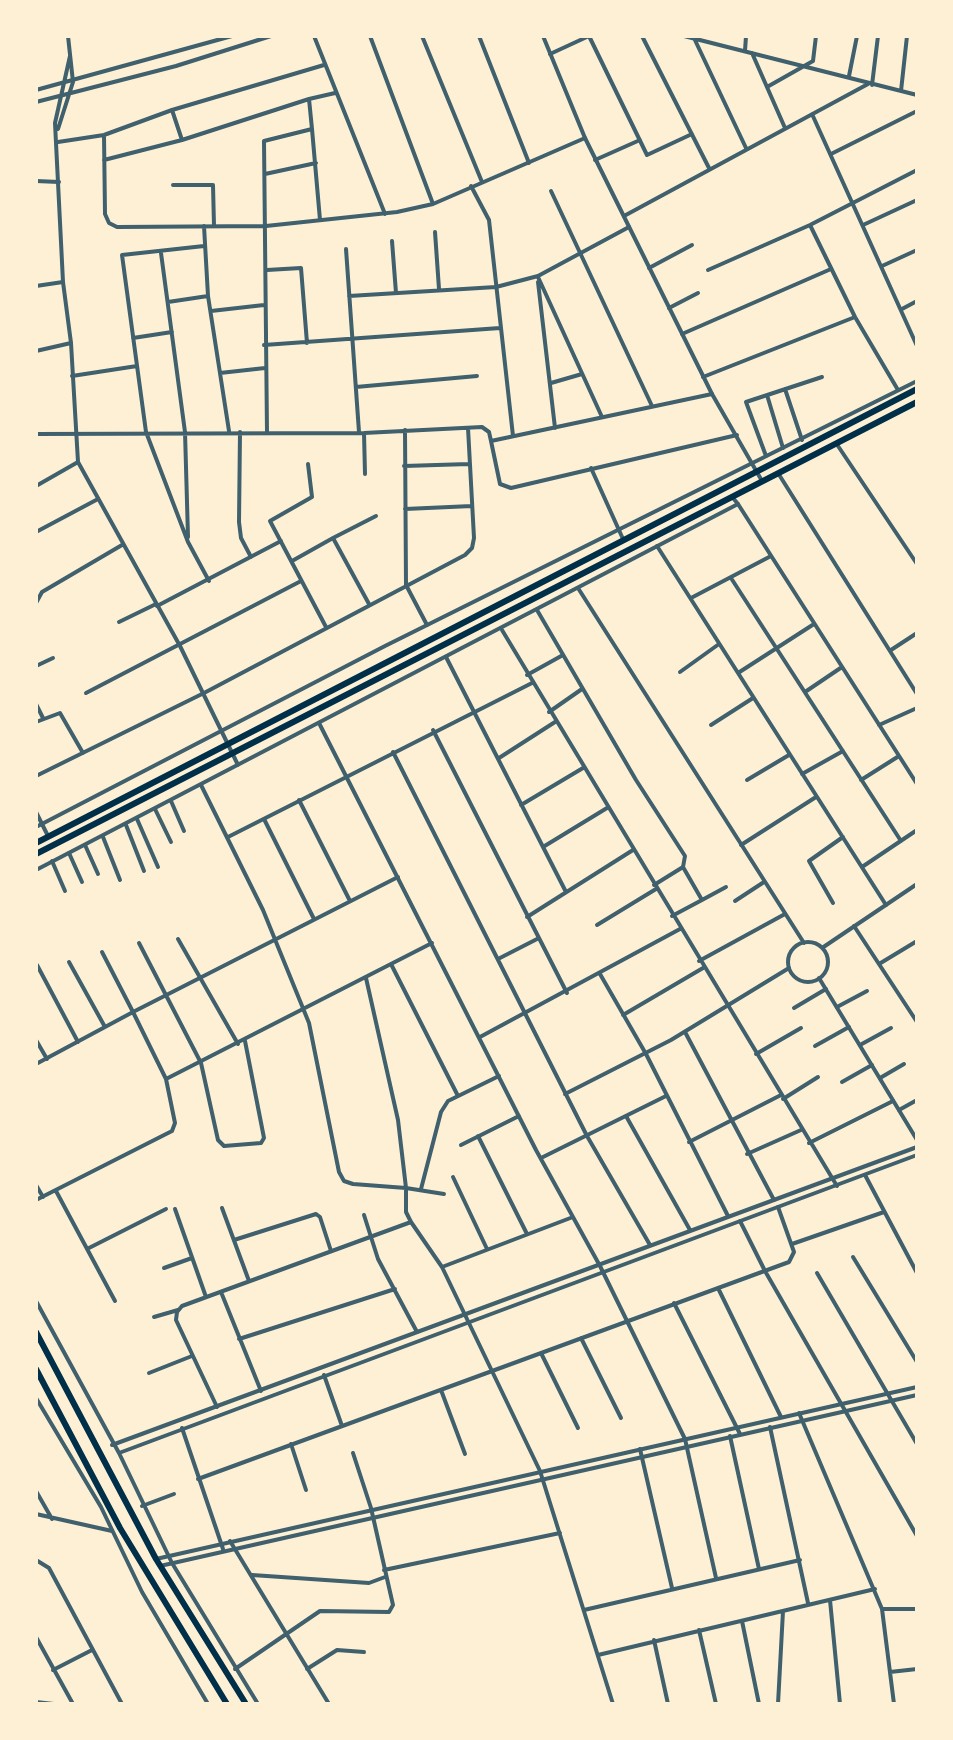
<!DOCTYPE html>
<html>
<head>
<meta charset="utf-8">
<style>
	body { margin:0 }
	#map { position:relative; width:953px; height:1740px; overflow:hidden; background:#fdf0d5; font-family:"Asap Condensed",sans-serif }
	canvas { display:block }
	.frame { position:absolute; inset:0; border:38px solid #fdf0d5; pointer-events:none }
</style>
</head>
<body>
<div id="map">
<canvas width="953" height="1740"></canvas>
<div class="frame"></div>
</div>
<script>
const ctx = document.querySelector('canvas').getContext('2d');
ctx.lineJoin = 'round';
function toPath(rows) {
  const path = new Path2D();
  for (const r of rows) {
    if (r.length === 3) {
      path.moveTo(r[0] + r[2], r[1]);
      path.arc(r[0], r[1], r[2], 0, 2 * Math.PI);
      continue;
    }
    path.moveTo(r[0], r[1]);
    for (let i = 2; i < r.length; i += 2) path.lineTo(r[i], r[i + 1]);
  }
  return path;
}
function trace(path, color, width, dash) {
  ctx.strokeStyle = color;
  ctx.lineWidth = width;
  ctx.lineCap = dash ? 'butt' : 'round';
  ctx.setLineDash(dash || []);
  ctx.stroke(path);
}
const minor = toPath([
	[314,36,385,214],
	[370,36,433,204],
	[422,36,482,182],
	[479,36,529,163],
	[589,36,647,155,692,134],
	[642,36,709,168],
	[684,36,917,95],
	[694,38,746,148],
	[745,51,746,36],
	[752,53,785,128],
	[550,54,589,36],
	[849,76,857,36],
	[872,85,878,36],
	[767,87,813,61,816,36],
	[901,91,907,36],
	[172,110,182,140,309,99],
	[812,114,917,346],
	[312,129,320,220],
	[104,135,105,214,109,223,117,227,266,226,397,212,433,204,585,138],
	[58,142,104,135,172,110,324,65],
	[831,154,917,111],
	[104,160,182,140],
	[595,160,640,140],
	[265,174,316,163],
	[36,181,59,182],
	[173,185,213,185,214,226],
	[471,186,489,220,513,436],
	[551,191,652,406],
	[624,216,868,84],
	[810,225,855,317,898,390],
	[863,225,917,200],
	[204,226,208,296],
	[435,232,439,289],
	[392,241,396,293],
	[204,246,122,255,146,432,188,542,209,581],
	[346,249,359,432],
	[161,253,185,432,188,537],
	[882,266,917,250],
	[649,268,692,245],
	[267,270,301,268,307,343],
	[708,270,810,225,917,170],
	[538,277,602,417],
	[538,282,555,428],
	[36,286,63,282],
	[349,296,496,287,538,276,629,227],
	[168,302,208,296,229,431],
	[669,308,698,293],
	[902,309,917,301],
	[211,311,264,305],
	[682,334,831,269],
	[133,338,172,332],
	[264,345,500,328],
	[36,351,71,343],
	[220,373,265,368],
	[72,376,137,366],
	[703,377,855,317],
	[551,383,582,374],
	[356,387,477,376],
	[785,389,802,440],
	[767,395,783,448],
	[405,430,406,585,427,625],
	[240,432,239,522,241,538,251,557],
	[267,432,264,141,312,129,309,99,335,93],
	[364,433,365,474],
	[36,434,364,433,482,427,489,432,491,441,712,394],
	[491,441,500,484,511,488,737,435],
	[836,443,917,564],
	[766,456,746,402,822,377],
	[308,464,312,497,270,521,326,627],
	[404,466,469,464],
	[591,468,623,539],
	[778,473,917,694],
	[36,486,78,462],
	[738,504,917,784],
	[405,509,472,506],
	[36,532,98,499],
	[333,538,376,516],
	[657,546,886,905],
	[292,561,333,538,369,604],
	[731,578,901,841],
	[691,598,771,556],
	[36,603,42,592,122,545],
	[157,606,281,541],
	[537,610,636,780,685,856,683,867,654,885],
	[119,622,156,604],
	[502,630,837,1186],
	[891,650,917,633],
	[446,657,566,892],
	[36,666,53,658],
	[680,672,719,644],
	[738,673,814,624],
	[527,675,563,655],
	[805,692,842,667],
	[86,693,301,581],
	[36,704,43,718],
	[549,712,582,689],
	[36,722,60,713,83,753],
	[319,723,536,1150,600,1266,685,1439,716,1578],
	[711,725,753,698],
	[879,725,917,708],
	[433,730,567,993],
	[393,752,587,1136,650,1245],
	[499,758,555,722],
	[802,774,843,751],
	[36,776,204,693,465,555,472,548,474,538,468,428],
	[747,780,789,755],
	[861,780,899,756],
	[201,785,263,910,309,1023,339,1172,344,1181,353,1184,406,1188,406,1212,411,1222,442,1267,540,1471,613,1704],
	[299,800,350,901],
	[171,801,184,831],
	[521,805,583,768],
	[155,809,171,842],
	[36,812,48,836],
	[137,819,158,867],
	[264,819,314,919],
	[126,825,144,871],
	[103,837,120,880],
	[228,837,532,683],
	[85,845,98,874],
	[741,845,816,797],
	[543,847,607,808],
	[69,853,82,882],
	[52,861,65,891],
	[862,867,917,830],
	[702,900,726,887],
	[735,901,764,882],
	[833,903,809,861,843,837],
	[672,916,702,900,683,867],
	[527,917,633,850],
	[597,925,656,889],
	[854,926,917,1022],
	[178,939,238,1044],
	[139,943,201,1063,218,1140,224,1146,261,1143,264,1138,245,1041],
	[102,952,133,1012,398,877],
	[498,959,539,938],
	[699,961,785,914],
	[69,962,105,1027],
	[879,964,917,941],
	[37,965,78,1042],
	[392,966,458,1096],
	[600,974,646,1054,728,1216],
	[366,978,398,1120,406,1188,444,1194],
	[837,1007,867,991],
	[794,1008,826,989],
	[623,1015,703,968],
	[685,1032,774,1200],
	[480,1037,680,929],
	[36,1040,47,1059],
	[860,1045,891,1028],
	[815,1046,849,1027],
	[756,1054,801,1028],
	[36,1064,133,1012,166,1079],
	[880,1078,904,1064],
	[842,1082,872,1065],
	[565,1094,671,1040,789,968],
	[783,1099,818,1077],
	[899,1110,917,1100],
	[626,1116,690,1230],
	[478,1136,527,1234],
	[689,1142,781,1095],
	[809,1143,893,1101],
	[461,1145,519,1116],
	[747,1154,801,1130],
	[541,1158,666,1096],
	[865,1175,917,1273],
	[453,1177,487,1249],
	[36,1185,43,1197],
	[421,1189,441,1112,448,1101,499,1076],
	[56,1191,115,1301],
	[36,1200,172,1131,175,1123,166,1079,432,943],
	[222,1208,249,1281],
	[175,1209,206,1297],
	[364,1215,378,1259,417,1332],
	[740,1221,765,1271,917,1536],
	[234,1240,316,1214,320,1217,331,1251],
	[792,1244,884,1212],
	[87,1249,166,1209],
	[853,1257,917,1362],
	[442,1267,573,1217],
	[164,1268,192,1258],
	[817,1273,917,1444],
	[718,1288,781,1417],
	[221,1292,261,1391],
	[674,1303,740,1434],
	[154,1317,178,1310],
	[581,1338,621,1418],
	[239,1339,395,1289],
	[541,1353,578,1428],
	[149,1373,192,1356],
	[324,1375,342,1426],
	[441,1390,465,1454],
	[217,1407,176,1320,177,1312,182,1306,411,1222],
	[799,1413,882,1609,894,1704],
	[770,1427,808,1603],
	[182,1428,223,1549],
	[730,1436,759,1569],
	[291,1444,306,1490],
	[640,1449,672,1588],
	[198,1479,789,1262,794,1252,778,1207],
	[36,1491,52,1519],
	[142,1506,174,1494],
	[36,1514,112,1531],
	[230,1541,329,1704],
	[36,1560,49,1568,122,1704],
	[384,1570,560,1533],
	[252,1575,369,1583,385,1577],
	[830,1600,840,1704],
	[882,1609,917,1609],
	[584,1610,800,1560],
	[742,1621,759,1704],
	[699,1630,716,1704],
	[36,1637,73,1704],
	[654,1640,668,1704],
	[598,1655,875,1589],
	[235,1669,320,1611,389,1612,393,1605,371,1508,353,1453],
	[307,1669,337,1650,364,1652],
	[53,1670,92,1650],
	[890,1672,917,1669],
	[36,1702,54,1704],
	[778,1704,783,1611]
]);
const tertiary = toPath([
	[543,36,585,138,712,394,762,481],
	[70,56,55,123,63,282,71,343,78,462,180,646,238,765],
	[36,90,232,36],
	[36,102,176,66,271,36],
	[58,129,73,82,68,36],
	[578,588,804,943],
	[36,827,385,646,917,381],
	[36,870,738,504,733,498],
	[808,962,20],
	[822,948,917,884],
	[819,978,917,1140],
	[36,1301,119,1453,172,1563,258,1704],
	[36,1398,101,1507,142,1592,208,1704],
	[112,1445,917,1147],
	[119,1453,917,1155],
	[156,1559,917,1387],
	[160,1566,917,1395]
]);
const trunk = toPath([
	[36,843,917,389],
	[36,854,917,402],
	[36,1332,156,1559,246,1704],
	[36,1369,120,1528,227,1704]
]);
trace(minor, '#3f606c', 4);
trace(tertiary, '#3f606c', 4);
trace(trunk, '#003049', 6);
</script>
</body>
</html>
